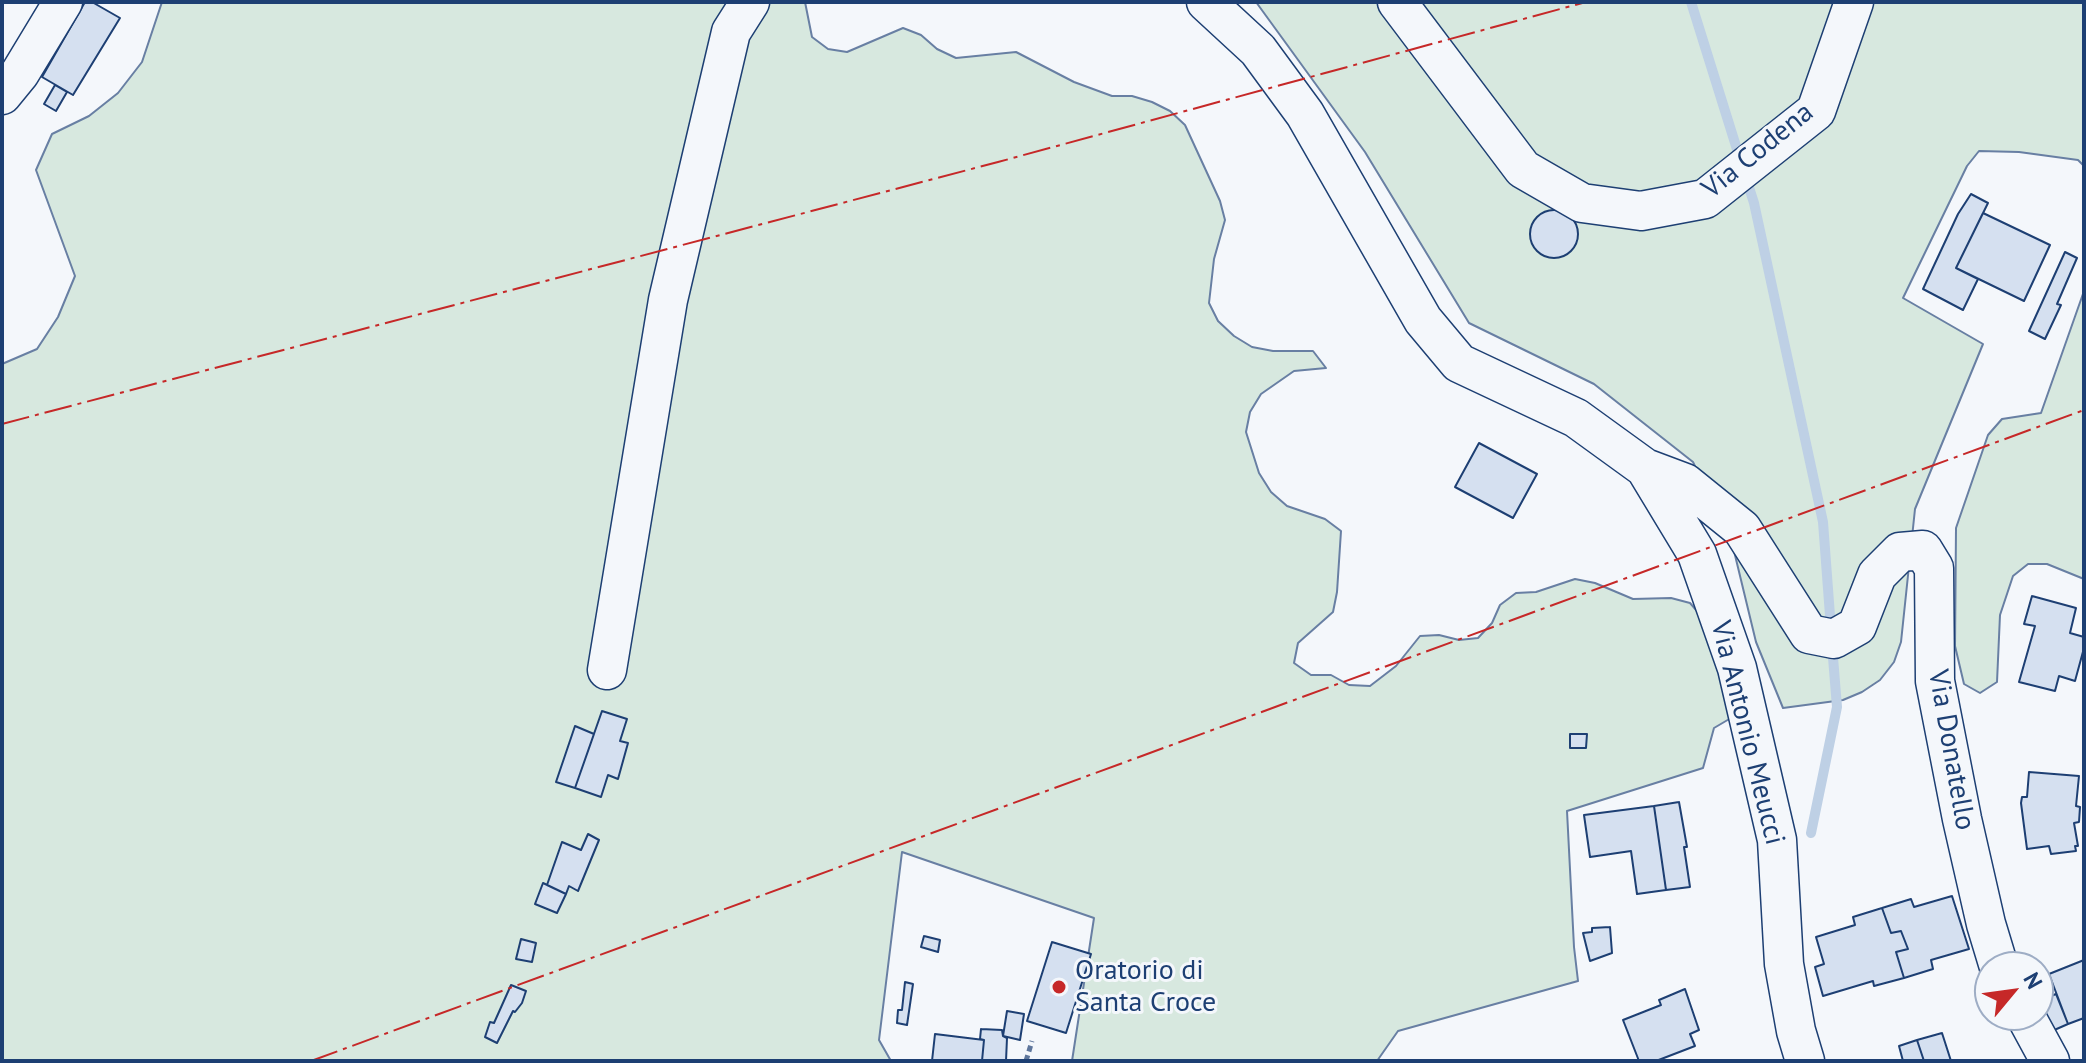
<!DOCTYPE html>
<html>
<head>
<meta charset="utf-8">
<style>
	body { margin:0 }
	#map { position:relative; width:2086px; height:1063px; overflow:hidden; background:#f4f7fb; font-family:"PT Sans",sans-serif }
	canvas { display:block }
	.frame { position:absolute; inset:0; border:4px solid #1d3f73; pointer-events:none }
	.north { position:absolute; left:1974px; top:951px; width:80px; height:80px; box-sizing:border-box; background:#f4f7fb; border:2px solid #9eadc5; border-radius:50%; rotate:61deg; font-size:22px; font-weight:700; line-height:32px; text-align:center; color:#1d3f73 }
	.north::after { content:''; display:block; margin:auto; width:28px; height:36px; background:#c62828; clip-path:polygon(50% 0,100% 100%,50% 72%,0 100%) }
</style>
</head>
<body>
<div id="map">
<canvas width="2086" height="1063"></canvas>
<div class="frame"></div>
<div class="north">N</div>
</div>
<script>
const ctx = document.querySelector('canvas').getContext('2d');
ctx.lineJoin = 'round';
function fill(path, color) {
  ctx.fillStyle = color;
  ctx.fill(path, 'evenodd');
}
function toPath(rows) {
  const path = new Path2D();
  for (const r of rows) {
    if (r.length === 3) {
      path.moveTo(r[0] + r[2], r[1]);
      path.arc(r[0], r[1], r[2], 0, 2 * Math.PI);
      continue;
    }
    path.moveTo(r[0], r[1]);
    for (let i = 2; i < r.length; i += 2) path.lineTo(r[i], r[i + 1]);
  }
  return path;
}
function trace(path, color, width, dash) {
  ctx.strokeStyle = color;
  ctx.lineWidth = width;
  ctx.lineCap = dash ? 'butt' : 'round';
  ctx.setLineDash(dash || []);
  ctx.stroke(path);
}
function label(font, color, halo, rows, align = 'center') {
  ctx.font = font + ' "PT Sans",sans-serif';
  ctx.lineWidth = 6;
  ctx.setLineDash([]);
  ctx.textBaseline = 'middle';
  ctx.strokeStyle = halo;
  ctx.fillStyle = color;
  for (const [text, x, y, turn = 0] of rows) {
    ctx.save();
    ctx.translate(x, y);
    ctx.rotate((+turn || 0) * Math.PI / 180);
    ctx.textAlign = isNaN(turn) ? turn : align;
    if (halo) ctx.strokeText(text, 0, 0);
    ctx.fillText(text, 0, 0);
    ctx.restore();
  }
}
const green = toPath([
	[162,2,805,2,812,37,828,49,847,52,903,28,921,35,937,49,956,58,1016,52,1074,82,1112,96,1132,96,1152,102,1170,111,1185,125,1220,201,1225,220,1214,259,1209,303,1218,321,1234,336,1252,347,1273,351,1313,351,1326,368,1294,371,1261,394,1250,412,1246,432,1259,473,1271,492,1287,506,1325,519,1341,531,1337,592,1333,612,1298,643,1294,663,1311,675,1331,675,1349,685,1370,686,1396,666,1420,636,1439,635,1459,640,1478,638,1492,623,1500,605,1516,593,1536,592,1575,579,1595,583,1633,599,1671,598,1690,603,1704,619,1731,718,1714,728,1703,768,1567,811,1574,947,1578,981,1398,1031,1377,1061,1072,1061,1094,918,902,852,879,1040,891,1061,2,1061,2,364,37,349,58,317,75,276,36,170,52,134,89,116,118,93,142,62,162,2],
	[1256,2,2084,2,2084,166,2078,160,2019,152,1979,151,1967,166,1903,298,1983,344,1915,509,1901,642,1894,662,1880,680,1862,692,1843,700,1783,708,1756,642,1734,551,1693,462,1594,384,1469,323,1365,152,1256,2],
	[2084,291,2084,579,2047,564,2028,564,2013,576,2000,615,1997,682,1980,693,1964,684,1955,646,1956,528,1988,435,2002,419,2041,413,2084,291]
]);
const stream = toPath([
	[1691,2,1740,159],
	[1746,178,1754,203,1823,522,1831,629],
	[1811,833,1837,707,1832,645]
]);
const building = toPath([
	[85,2,92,2,120,18,73,95,42,77,85,2],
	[55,85,67,92,56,111,44,104,55,85],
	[1971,194,1988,203,1956,268,1978,279,1963,310,1923,289,1958,214,1971,194],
	[1554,234,24],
	[1983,213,2050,245,2024,301,1956,268,1983,213],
	[2065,252,2077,258,2057,304,2061,305,2045,339,2029,331,2065,252],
	[1479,443,1537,474,1513,518,1455,487,1479,443],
	[2032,596,2076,608,2070,633,2084,637,2084,648,2075,681,2059,676,2055,691,2019,682,2035,626,2024,624,2032,596],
	[602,711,627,719,620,741,628,743,618,779,608,775,601,797,575,788,602,711],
	[575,726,594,734,575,788,556,782,575,726],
	[1570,734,1587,734,1586,748,1570,748,1570,734],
	[2029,772,2079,776,2076,806,2080,807,2079,822,2074,823,2078,846,2075,846,2076,851,2051,854,2049,846,2027,849,2021,803,2022,797,2027,797,2029,772],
	[1679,802,1687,847,1684,847,1690,887,1666,890,1654,806,1679,802],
	[1654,806,1666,890,1637,894,1631,851,1590,857,1584,815,1654,806],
	[588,834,599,840,578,891,569,886,566,894,547,885,562,842,581,850,588,834],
	[543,883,566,894,557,913,535,904,543,883],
	[1952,896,1969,949,1931,960,1933,969,1904,978,1896,952,1908,949,1901,931,1891,933,1882,908,1911,899,1914,907,1952,896],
	[1882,908,1891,933,1901,931,1908,949,1896,952,1904,978,1874,986,1873,981,1823,996,1815,967,1824,964,1816,937,1855,925,1853,917,1882,908],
	[1610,927,1612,953,1590,961,1583,933,1592,932,1592,928,1610,927],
	[924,936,940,940,938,952,921,947,924,936],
	[521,939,536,943,532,962,516,959,521,939],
	[1052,942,1091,954,1066,1033,1027,1021,1052,942],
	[2084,960,2084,1018,2068,1024,2049,974,2084,960],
	[905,982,913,984,907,1025,897,1023,898,1010,902,1010,905,982],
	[511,985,526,991,522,1003,515,1012,513,1011,497,1043,485,1037,490,1022,494,1023,511,985],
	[1685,989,1699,1030,1690,1034,1695,1046,1656,1061,1639,1061,1623,1020,1661,1005,1659,1000,1685,989],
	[2056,994,2068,1024,2052,1031,2038,1008,2038,1001,2056,994],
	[1007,1011,1024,1014,1020,1040,1003,1036,1007,1011],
	[981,1029,1002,1030,1003,1036,1007,1038,1006,1061,982,1061,984,1040,980,1039,981,1029],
	[1942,1033,1951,1061,1924,1061,1917,1040,1942,1033],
	[935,1034,984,1040,982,1061,932,1061,935,1034],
	[1917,1040,1924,1061,1903,1061,1899,1046,1917,1040]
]);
const path = toPath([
	[1026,1061,1032,1041]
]);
const minor = toPath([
	[1206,2,1258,50,1305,114,1423,320,1459,363,1576,418,1645,468,1685,483,1742,529,1809,634,1834,639,1857,626,1877,575,1900,552,1923,550,1934,568,1935,681,1962,819,1986,924,1999,967],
	[1397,2,1523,169,1582,203,1641,211,1705,199,1816,111,1854,2],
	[2,95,20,73,63,2],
	[1645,468,1697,554,1737,668,1777,840,1784,964,1796,1031,1805,1061],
	[607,670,668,300,731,32,750,2],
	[2025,1015,2050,1061]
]);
const power = toPath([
	[2,424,998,162,1586,2],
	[311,1061,2084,410]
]);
const markers = [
	[1059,987,8,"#c62828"]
];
const streetNames = [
	["Via Codena",1758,151,-39],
	["Via Antonio Meucci",1747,733,76],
	["Via Donatello",1951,750,80]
];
const poiNames = [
	["Oratorio di",1075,971],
	["Santa Croce",1075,1003]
];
fill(green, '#d7e8df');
trace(green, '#687fa3', 2);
trace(stream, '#bed0e5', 10);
fill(building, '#d5e0f0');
trace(building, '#1d3f73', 2);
trace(minor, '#1d3f73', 41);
trace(path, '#5e769c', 5, [6, 4]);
trace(minor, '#f4f7fb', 38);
trace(power, '#c62828', 2, [28, 6, 4, 6]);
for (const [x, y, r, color] of markers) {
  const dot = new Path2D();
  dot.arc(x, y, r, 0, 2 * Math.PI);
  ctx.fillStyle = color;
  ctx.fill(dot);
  trace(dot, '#f4f7fb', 3);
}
label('28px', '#1d3f73', '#f4f7fb', streetNames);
label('28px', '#1d3f73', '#f4f7fb', poiNames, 'left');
</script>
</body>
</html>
